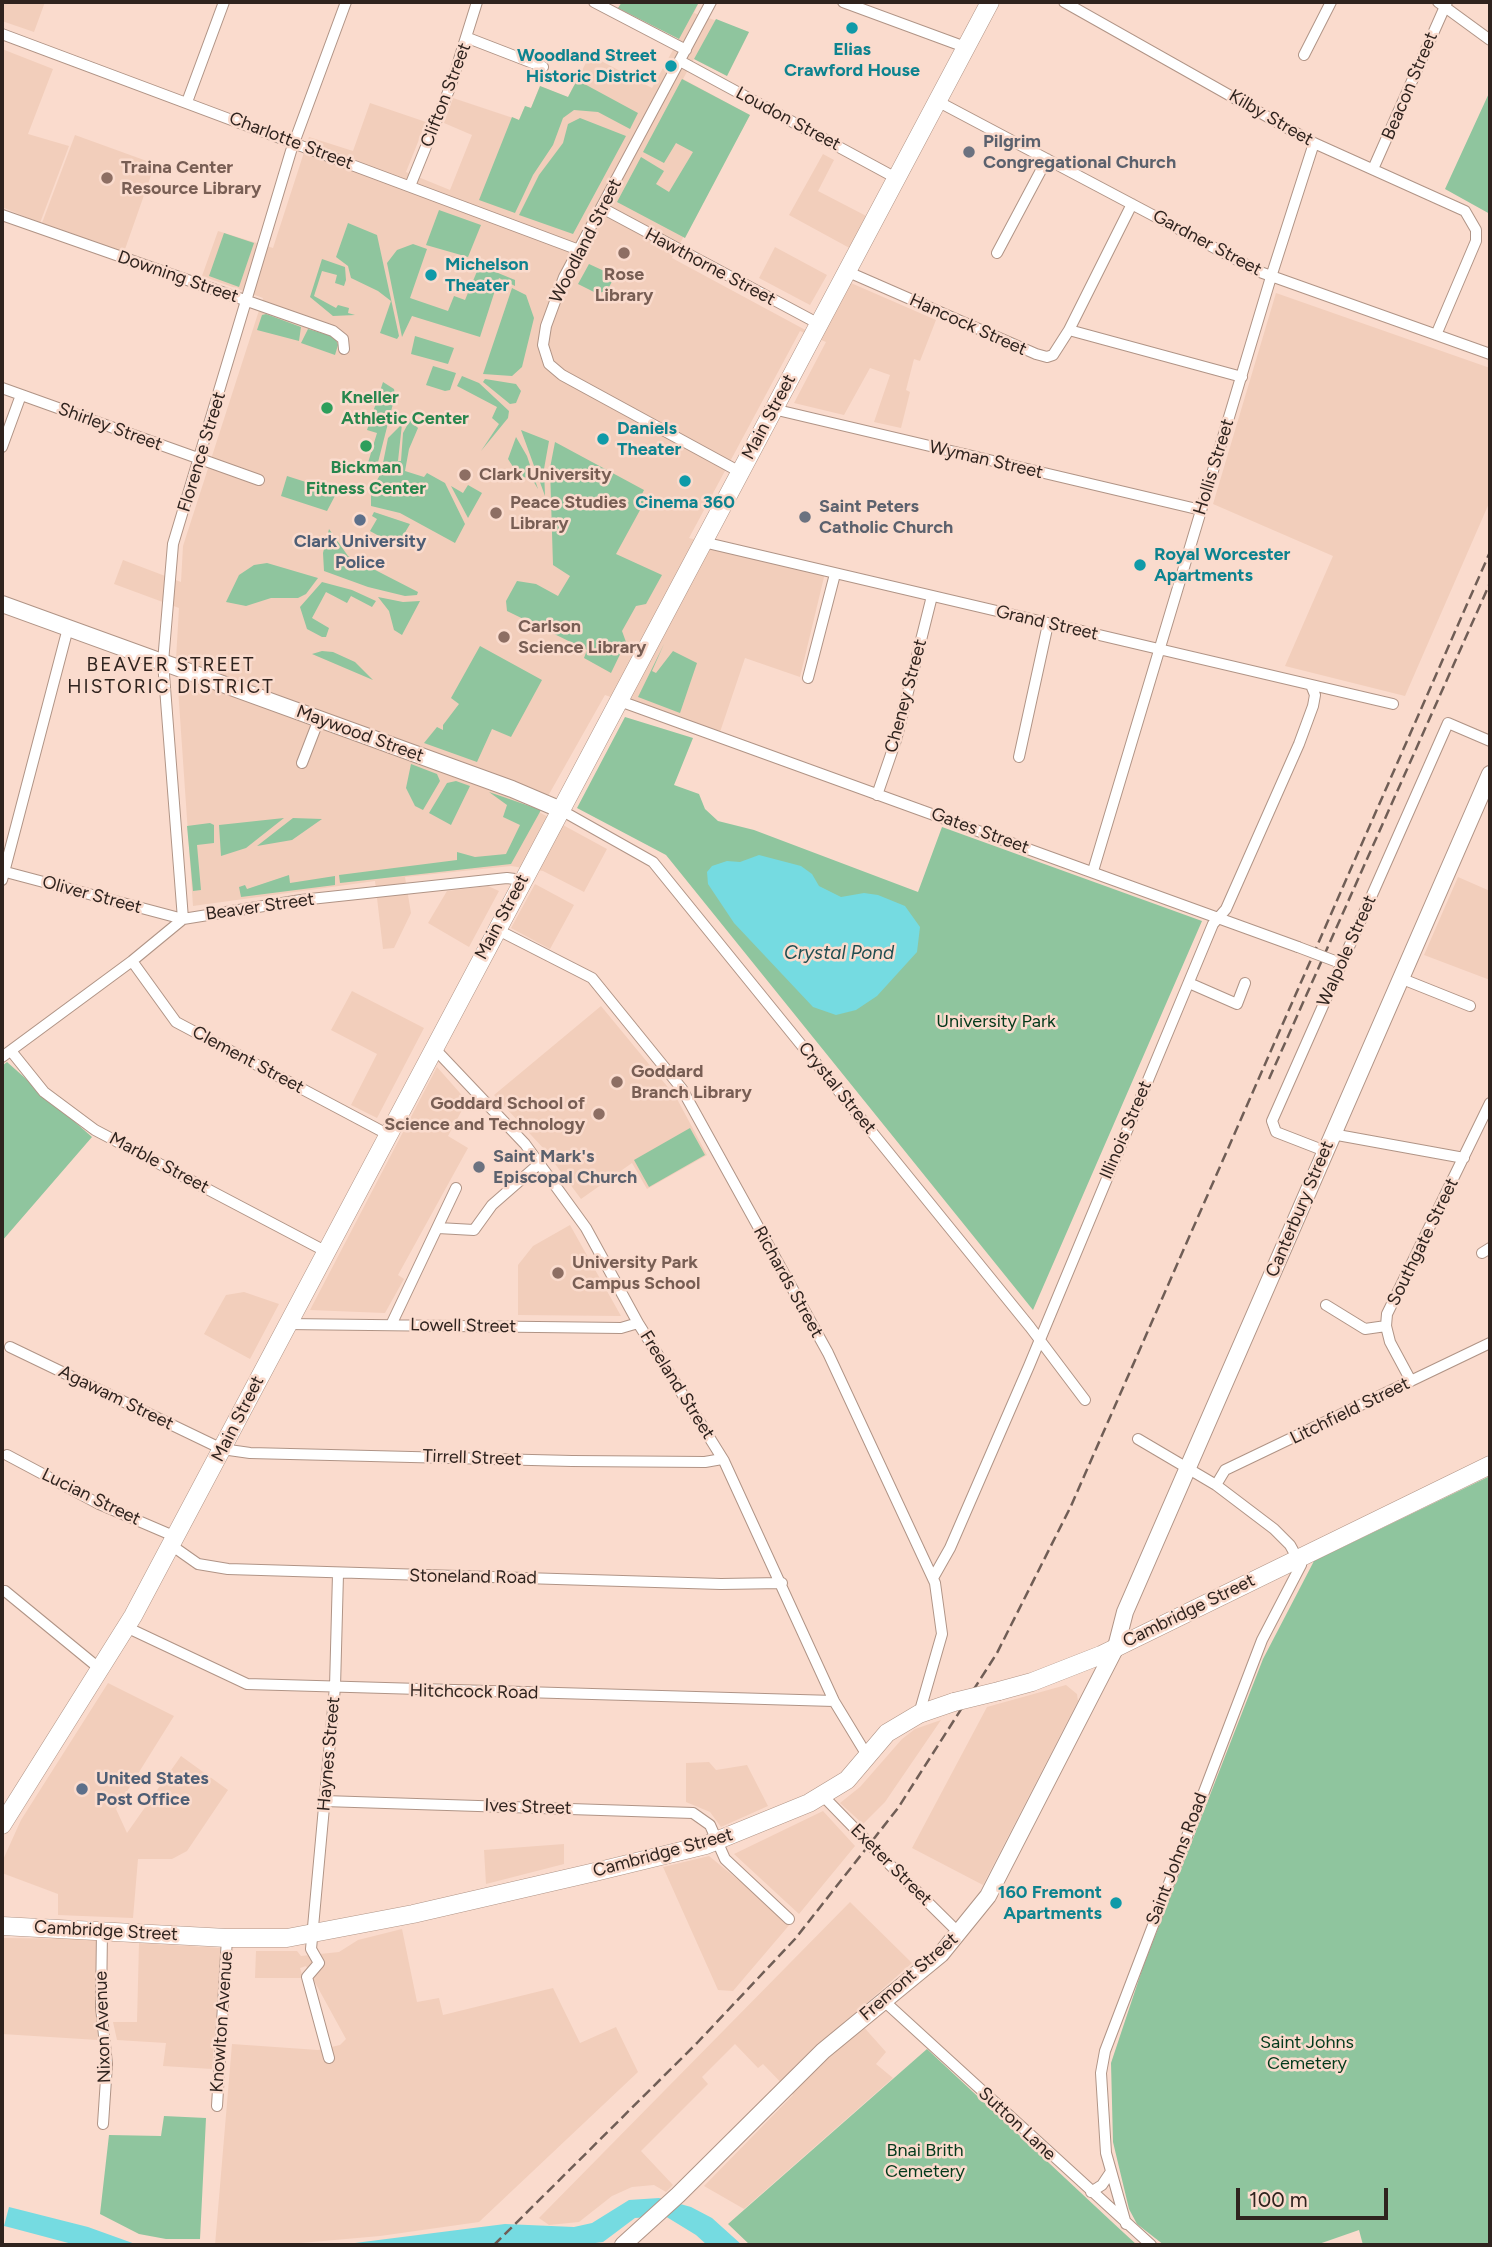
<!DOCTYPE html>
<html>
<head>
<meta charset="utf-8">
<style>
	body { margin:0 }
	#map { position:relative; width:1492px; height:2247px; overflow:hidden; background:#fadbcd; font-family:Figtree,sans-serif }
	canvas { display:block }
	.frame { position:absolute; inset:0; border:4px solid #2f231e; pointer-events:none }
	.scale { position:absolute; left:1236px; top:2188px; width:152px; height:32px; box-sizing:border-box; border:4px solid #2f231e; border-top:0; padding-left:9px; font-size:21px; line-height:24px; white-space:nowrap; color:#2f231e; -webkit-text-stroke:5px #fadbcd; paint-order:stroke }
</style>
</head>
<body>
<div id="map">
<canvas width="1492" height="2247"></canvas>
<div class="frame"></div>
<div class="scale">100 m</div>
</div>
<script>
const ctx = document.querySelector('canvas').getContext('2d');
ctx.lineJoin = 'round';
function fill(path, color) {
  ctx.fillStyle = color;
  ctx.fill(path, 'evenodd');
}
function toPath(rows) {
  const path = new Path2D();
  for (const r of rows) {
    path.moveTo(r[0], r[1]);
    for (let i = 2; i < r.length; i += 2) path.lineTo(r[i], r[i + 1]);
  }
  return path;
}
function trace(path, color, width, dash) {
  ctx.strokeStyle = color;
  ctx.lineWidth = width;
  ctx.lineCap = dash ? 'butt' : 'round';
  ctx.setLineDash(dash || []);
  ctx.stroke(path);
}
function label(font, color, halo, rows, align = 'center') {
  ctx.font = font + ' Figtree,sans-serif';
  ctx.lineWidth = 5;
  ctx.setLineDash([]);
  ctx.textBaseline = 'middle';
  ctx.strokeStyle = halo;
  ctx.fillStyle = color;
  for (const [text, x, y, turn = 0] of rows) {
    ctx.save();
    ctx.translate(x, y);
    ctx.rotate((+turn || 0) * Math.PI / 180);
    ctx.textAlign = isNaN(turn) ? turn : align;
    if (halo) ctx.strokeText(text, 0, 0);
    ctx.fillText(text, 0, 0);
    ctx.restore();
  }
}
const built = toPath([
	[2,2,45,2,34,32,2,21],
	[622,2,699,2,694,13,749,32,727,76,694,59,683,79,750,115,672,258,811,333,855,251,789,215,823,154,834,160,818,191,874,220,844,280,936,320,920,361,914,359,906,390,910,392,901,428,874,422,890,375,870,368,844,415,794,403,826,342,800,331,689,538,825,573,800,677,745,658,719,735,605,695,539,812,607,849,584,892,543,871,511,866,405,877,411,913,394,948,383,949,375,881,193,906,176,659,179,608,114,584,123,560,181,582,183,546,263,298,202,276,218,231,273,248,309,137,353,151,370,103,426,122,406,172,450,190,472,135,444,123,453,98,519,120,525,106,531,108,540,86,568,97,590,55,652,88,679,39,618,8],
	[2,49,53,69,28,134,69,146,40,223,2,207],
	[75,135,155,164,124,252,42,223],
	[775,247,827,275,810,305,759,278],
	[1276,293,1490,368,1490,501,1405,696,1285,666,1333,556,1213,504],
	[1458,877,1490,891,1490,980,1424,955],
	[535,884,574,905,550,949,511,928],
	[488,886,499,891,469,947,428,923,447,891],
	[352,991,424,1028,377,1118,351,1105,377,1054,331,1030],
	[601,1006,676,1097,707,1155,647,1189,632,1163,581,1199,544,1149,494,1095],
	[437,1067,467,1101,448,1136,468,1148,398,1275,404,1279,385,1313,310,1310],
	[570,1225,621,1316,518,1315,518,1265,533,1246],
	[244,1292,279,1304,250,1359,204,1334,226,1295],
	[108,1683,174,1716,116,1809,127,1833,181,1756,228,1790,187,1851,172,1859,138,1859,133,1918,58,1915,58,1894,2,1873,2,1862,21,1820],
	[1066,1685,1077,1694,1078,1701,983,1885,912,1848,987,1707],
	[941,1720,885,1802,863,1824,840,1803,860,1787,902,1739,915,1729],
	[709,1762,716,1770,747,1765,768,1806,721,1827,710,1812,686,1802,686,1763],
	[823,1811,855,1846,799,1914,734,1854],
	[564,1844,564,1864,486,1884,484,1850],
	[709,1856,791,1923,733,1991,718,1990,663,1867],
	[850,1902,912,1963,853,2015,886,2052,876,2064,893,2078,744,2209,704,2186,793,2095,763,2064,758,2068,735,2044,702,2077,708,2084,641,2151,673,2185,666,2192,654,2185,632,2187,612,2196,579,2222,549,2225,539,2218],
	[402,1929,417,2002,439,1998,443,2015,553,1988,580,2043,616,2027,638,2072,479,2222,380,2236,278,2245,215,2245,232,2044,318,2050,340,2045,346,2039,306,1966,300,1968,303,1978,255,1978,256,1951,297,1951,301,1956,339,1952,358,1940],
	[2,1938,99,1939,96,1998,98,2040,2,2034],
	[139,1943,222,1948,212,2069,163,2066,166,2043,117,2040,113,2022,137,2022]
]);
const green = toPath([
	[622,2,699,2,679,39,618,8],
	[716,19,749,32,727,76,694,59],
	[682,79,750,115,685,238,617,202,641,157,664,171,656,184,669,192,693,152,676,143,664,163,643,152],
	[577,80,638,113,630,129,598,112,574,110,563,118,553,145,533,175,515,213,479,200,512,117,519,120,525,106,531,108,540,86,568,97],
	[1490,91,1490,214,1445,189],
	[580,118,626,136,573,234,519,215,539,175,563,143,568,124],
	[439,210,481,225,468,257,426,245],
	[348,223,377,235,399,336,397,339,380,333,391,301,378,291,351,278,348,266,336,257],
	[224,233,254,243,239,287,209,276],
	[413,244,427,249,410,298,448,311,454,296,465,300,478,269,486,268,515,280,515,286,499,278,480,337,412,316,402,337,387,263,397,250],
	[322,259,345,267,346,280,344,286,335,283,337,275,322,271,314,296,336,308,338,305,349,308,348,313,355,315,333,316,310,297],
	[589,264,615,276,608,289,598,294,578,284],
	[512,288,526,295,534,318,522,367,512,376,483,374],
	[266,314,301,327,299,341,257,330,262,315],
	[308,329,335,337,338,345,335,355,301,343],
	[415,336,454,348,448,364,411,354],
	[433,366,456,373,450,390,445,391,426,385],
	[462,376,479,383,509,411,508,418,481,451,499,424,492,418,497,407,457,386],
	[485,379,516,384,521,391,516,403,510,404,483,382],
	[383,382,394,389,395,396,375,474,367,466,377,433,367,430],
	[410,420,418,428,409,449,405,471,424,477,427,473,445,483,465,524,455,543,400,513,371,506,371,491,381,473,388,438,402,424,398,461,401,461,403,433],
	[521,430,549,441,544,469,545,496],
	[516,437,527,456,538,489,532,479,519,476,508,459],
	[555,442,644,490,640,498,645,501,616,554,662,575,646,604,636,606,622,631,626,642,611,673,584,658,587,650,507,611,506,601,517,581,536,584,558,596,570,576,553,565,550,468],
	[287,476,337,492,327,511,281,496],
	[468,485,482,493,468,518,451,486,463,493],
	[374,512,410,524,397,546,370,531,377,519,372,516],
	[329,529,348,556,418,592,417,595,405,596,368,587,324,571,323,553],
	[267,563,318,578,306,594,298,598,271,598,246,606,226,602,239,575,254,565],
	[322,582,352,590,376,601,372,607,351,596,347,603,326,592,312,618,329,628,326,637,322,637,307,629,300,607],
	[378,597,403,602,420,601,402,635,394,630,389,611],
	[664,644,652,671,656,673,673,651,697,663,680,713,638,697],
	[480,646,542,680,511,737,492,729,477,762,424,743,437,727,443,730,443,725,459,704,451,698],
	[322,651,333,652,355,662,373,680,312,654],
	[625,717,693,738,674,785,699,794,705,809,718,821,754,830,918,892,942,827,1202,921,1033,1310,666,855,577,808],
	[411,764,437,774,440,781,423,810,415,806,406,788],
	[456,781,470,786,451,825,429,813,447,783],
	[489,792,541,810,511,864,340,883,339,875,457,860,457,852,475,857,506,854,520,825,503,817,507,805],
	[284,818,246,848,221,856,219,825],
	[293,818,322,819,292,840,257,846],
	[210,823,214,825,214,843,197,845,201,890,193,891,187,826],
	[289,875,290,883,335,876,335,885,241,897,239,887,245,885,247,889],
	[7,1062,92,1137,2,1241,2,1066],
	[690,1128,705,1155,649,1187,634,1160],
	[1490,1476,1490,2245,1363,2245,1359,2230,1316,2245,1164,2245,1137,2224,1129,2209,1113,2142,1111,2063,1143,1967,1263,1659,1314,1561],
	[927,2049,1111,2221,1137,2245,750,2245,728,2224],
	[164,2116,206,2118,200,2239,166,2239,139,2234,100,2214,109,2135,161,2136]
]);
const water = toPath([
	[759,855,801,866,812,874,819,886,841,897,864,893,878,895,905,906,920,927,917,952,877,996,856,1010,836,1015,813,1007,734,923,708,884,707,872,712,866,727,861,740,862],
	[659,2198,691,2207,712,2218,742,2245,707,2245,696,2235,665,2216,635,2218,603,2242,580,2245,339,2245,505,2224,574,2227,592,2223,629,2200],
	[9,2207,88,2227,138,2245,76,2245,12,2228,4,2226]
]);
const street = toPath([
	[594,2,686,50],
	[711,2,564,277,546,326,543,345,549,364,562,375,740,472],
	[843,2,965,47],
	[1064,2,1314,143,1465,211,1476,230,1476,241,1436,335],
	[1438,2,1490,40],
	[2,34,579,250],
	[468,38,543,67],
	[1304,55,1331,2],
	[680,61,896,178],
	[937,101,1260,272,1490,354],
	[187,102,224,2],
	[1373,169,1447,2],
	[410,186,451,85,477,2],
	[602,208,819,324],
	[2,215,333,331,343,339,344,349],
	[997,253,1047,159],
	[846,271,1036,354,1047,357,1053,355,1069,330,1242,377],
	[1069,330,1132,204],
	[2,388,259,480],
	[773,409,1201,510],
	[2,447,21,395],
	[703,542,1393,704],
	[808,678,835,574],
	[617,700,1298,947],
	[1019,757,1048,624],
	[302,763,319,719],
	[877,795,896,740,932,596],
	[559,809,653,862,1030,1327,1085,1400],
	[2,871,183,919,163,662,173,544,291,151,346,2],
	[1093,871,1271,277,1314,143],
	[2,880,68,628],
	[496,929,592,978,682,1089,828,1353,935,1583,942,1634,919,1714],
	[132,961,176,1022,387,1134],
	[1400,978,1470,1006],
	[1189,983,1237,1004,1245,983],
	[433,1047,525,1144,586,1228,638,1323,724,1461,834,1701,868,1757],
	[11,1051,44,1092,95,1130,325,1251],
	[2,1057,132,961,183,919,301,900,507,878,522,880],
	[1332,1134,1464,1158],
	[1325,1151,1276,1132,1272,1121,1448,723,1490,741],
	[438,1228,474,1230,492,1205,540,1163],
	[1482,1253,1490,1248],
	[1326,1305,1365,1329,1386,1326],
	[287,1324,621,1328,638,1323],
	[391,1325,456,1188],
	[10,1347,222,1449,250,1453,572,1461,705,1462,722,1459],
	[1411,1381,1390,1342,1386,1326,1387,1314,1490,1103],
	[7,1455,99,1504,176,1537],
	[1216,1485,1225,1470,1490,1343],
	[171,1545,198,1564,228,1569,721,1584,782,1583],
	[933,1578,950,1548,1029,1366,1213,924,1226,909,1299,744,1313,706,1315,695,1311,685],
	[5,1591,100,1669],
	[126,1627,247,1684,834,1701],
	[823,1796,862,1836],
	[324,1801,693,1813,710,1825,725,1859,789,1919],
	[881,1856,960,1934],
	[102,1930,101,2007,107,2064,103,2124],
	[884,2001,1151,2245],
	[329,2058,307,1977,319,1963,311,1949,335,1687,338,1574],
	[217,2106,227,1938],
	[1091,2192,1102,2185,1110,2173],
	[1126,2224,1106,2153,1101,2073,1105,2051,1262,1640,1301,1565,1290,1545,1274,1529,1216,1485,1138,1439]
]);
const secondary = toPath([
	[2,604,512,789,559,809],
	[623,2245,678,2195,823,2051,941,1954,988,1896,1116,1647,1125,1612,1490,774]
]);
const primary = toPath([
	[999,1691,1032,1682,1101,1655,1490,1465],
	[2,1825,133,1616,990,2],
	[2,1926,227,1938,287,1938,413,1914,595,1872,706,1845,809,1803,847,1780,887,1733,919,1714,954,1702]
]);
const rail = toPath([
	[1269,1079,1490,583],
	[494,2245,697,2043,795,1939,898,1808,997,1653,1071,1506,1490,552]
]);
const streetBridge = toPath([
	[1298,947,1335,961],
	[862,1836,881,1856]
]);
const primaryBridge = toPath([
	[954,1702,999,1691]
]);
const markers = [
	[852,28,7,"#0f9aa8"],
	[671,66,7,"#0f9aa8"],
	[969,152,7,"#6b7280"],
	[107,178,7,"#8d6e63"],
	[624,253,7,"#8d6e63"],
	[431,275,7,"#0f9aa8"],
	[327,408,7,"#2e9e5b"],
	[603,439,7,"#0f9aa8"],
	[366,446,7,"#2e9e5b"],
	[465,475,7,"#8d6e63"],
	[685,481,7,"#0f9aa8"],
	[496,513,7,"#8d6e63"],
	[805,517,7,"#6b7280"],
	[360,520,7,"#5c6f8a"],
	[1140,565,7,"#0f9aa8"],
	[504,637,7,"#8d6e63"],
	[617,1082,7,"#8d6e63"],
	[599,1114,7,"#8d6e63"],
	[479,1167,7,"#6b7280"],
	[558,1273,7,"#8d6e63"],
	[82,1789,7,"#5c6f8a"],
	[1116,1903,7,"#0f9aa8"]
];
const cultureNames = [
	["Elias",852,50,"center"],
	["Crawford House",852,71,"center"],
	["Woodland Street",657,56,"right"],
	["Historic District",657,77,"right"],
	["Michelson",445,265],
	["Theater",445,286],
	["Daniels",617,429],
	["Theater",617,450],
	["Cinema 360",685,503,"center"],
	["Royal Worcester",1154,555],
	["Apartments",1154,576],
	["160 Fremont",1102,1893,"right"],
	["Apartments",1102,1914,"right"]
];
const streetNames = [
	["Beacon Street",1410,86,-67],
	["Clifton Street",446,95,-69],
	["Kilby Street",1271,118,30],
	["Loudon Street",788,119,28],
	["Charlotte Street",291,141,21],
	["Woodland Street",586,241,-63],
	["Gardner Street",1207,243,28],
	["Hawthorne Street",710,267,28],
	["Downing Street",178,277,19],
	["Hancock Street",968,325,24],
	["Main Street",769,417,-62],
	["Shirley Street",110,427,20],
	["Florence Street",202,452,-73],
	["Wyman Street",986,460,13],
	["Hollis Street",1214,467,-73],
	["Grand Street",1047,623,13],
	["Cheney Street",906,696,-75],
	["Maywood Street",360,734,20],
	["Gates Street",980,831,20],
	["Oliver Street",92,895,15],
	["Beaver Street",260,907,-8],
	["Main Street",502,917,-62],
	["Walpole Street",1347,951,-66],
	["Clement Street",248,1060,28],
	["Crystal Street",837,1088,51],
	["Illinois Street",1126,1130,-67],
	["Marble Street",159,1163,28],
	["Canterbury Street",1300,1209,-67],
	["Southgate Street",1423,1242,-64],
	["Richards Street",788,1282,61],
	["Lowell Street",463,1326,1],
	["Freeland Street",677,1385,58],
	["Agawam Street",116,1398,26],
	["Litchfield Street",1350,1411,-26],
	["Main Street",238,1419,-63],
	["Tirrell Street",472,1458,2],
	["Lucian Street",91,1497,26],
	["Stoneland Road",473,1577,1],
	["Cambridge Street",1189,1611,-26],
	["Hitchcock Road",474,1692,1],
	["Haynes Street",329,1754,-85],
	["Ives Street",528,1807,2],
	["Cambridge Street",663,1853,-15],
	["Saint Johns Road",1177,1859,-69],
	["Exeter Street",891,1865,45],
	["Cambridge Street",106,1931,3],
	["Fremont Street",909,1977,-41],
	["Knowlton Avenue",222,2022,-86],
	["Nixon Avenue",103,2027,-92],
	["Sutton Lane",1017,2124,43]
];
const worshipNames = [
	["Pilgrim",983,142],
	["Congregational Church",983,163],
	["Saint Peters",819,507],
	["Catholic Church",819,528],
	["Saint Mark's",493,1157],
	["Episcopal Church",493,1178]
];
const educationNames = [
	["Traina Center",121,168],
	["Resource Library",121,189],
	["Rose",624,275,"center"],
	["Library",624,296,"center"],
	["Clark University",479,475],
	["Peace Studies",510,503],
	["Library",510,524],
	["Carlson",518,627],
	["Science Library",518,648],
	["Goddard",631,1072],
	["Branch Library",631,1093],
	["Goddard School of",585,1104,"right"],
	["Science and Technology",585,1125,"right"],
	["University Park",572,1263],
	["Campus School",572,1284]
];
const leisureNames = [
	["Kneller",341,398],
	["Athletic Center",341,419],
	["Bickman",366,468,"center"],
	["Fitness Center",366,489,"center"]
];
const serviceNames = [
	["Clark University",360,542],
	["Police",360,563],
	["United States",96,1779,"left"],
	["Post Office",96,1800,"left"]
];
const parkNames = [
	["University Park",996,1022],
	["Saint Johns",1307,2043],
	["Cemetery",1307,2064],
	["Bnai Brith",925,2151],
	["Cemetery",925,2172]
];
const neighbourhoodNames = [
	["BEAVER STREET",171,665],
	["HISTORIC DISTRICT",171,687]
];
const waterNames = [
	["Crystal Pond",839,953]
];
fill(built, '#f2cebb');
fill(green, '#8fc59e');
fill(water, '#75dbe1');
trace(street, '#b09486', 12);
trace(secondary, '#b09486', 18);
trace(primary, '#b09486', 19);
trace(street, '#fff', 10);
trace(secondary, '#fff', 16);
trace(primary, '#fff', 18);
trace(rail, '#705e56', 2.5, [10, 5]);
trace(streetBridge, '#b09486', 12, []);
trace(primaryBridge, '#b09486', 19, []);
trace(streetBridge, '#fff', 10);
trace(primaryBridge, '#fff', 18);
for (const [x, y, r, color] of markers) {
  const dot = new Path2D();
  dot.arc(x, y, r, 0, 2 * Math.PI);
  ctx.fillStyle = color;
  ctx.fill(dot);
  trace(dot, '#fadbcd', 2.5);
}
label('bold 18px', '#0d838f', '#fadbcd', cultureNames, 'left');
label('18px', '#2f231e', '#fadbcd', streetNames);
label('bold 18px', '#5b616d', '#fadbcd', worshipNames, 'left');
label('bold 18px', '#785e54', '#fadbcd', educationNames, 'left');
label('bold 18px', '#27864d', '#fadbcd', leisureNames, 'left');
label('bold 18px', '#4e5e75', '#fadbcd', serviceNames);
label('18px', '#03391b', '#fadbcd', parkNames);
ctx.letterSpacing = '2px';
label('19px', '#2f231e', '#fadbcd', neighbourhoodNames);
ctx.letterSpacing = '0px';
label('italic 19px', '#1f4d50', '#fadbcd', waterNames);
</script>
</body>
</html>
